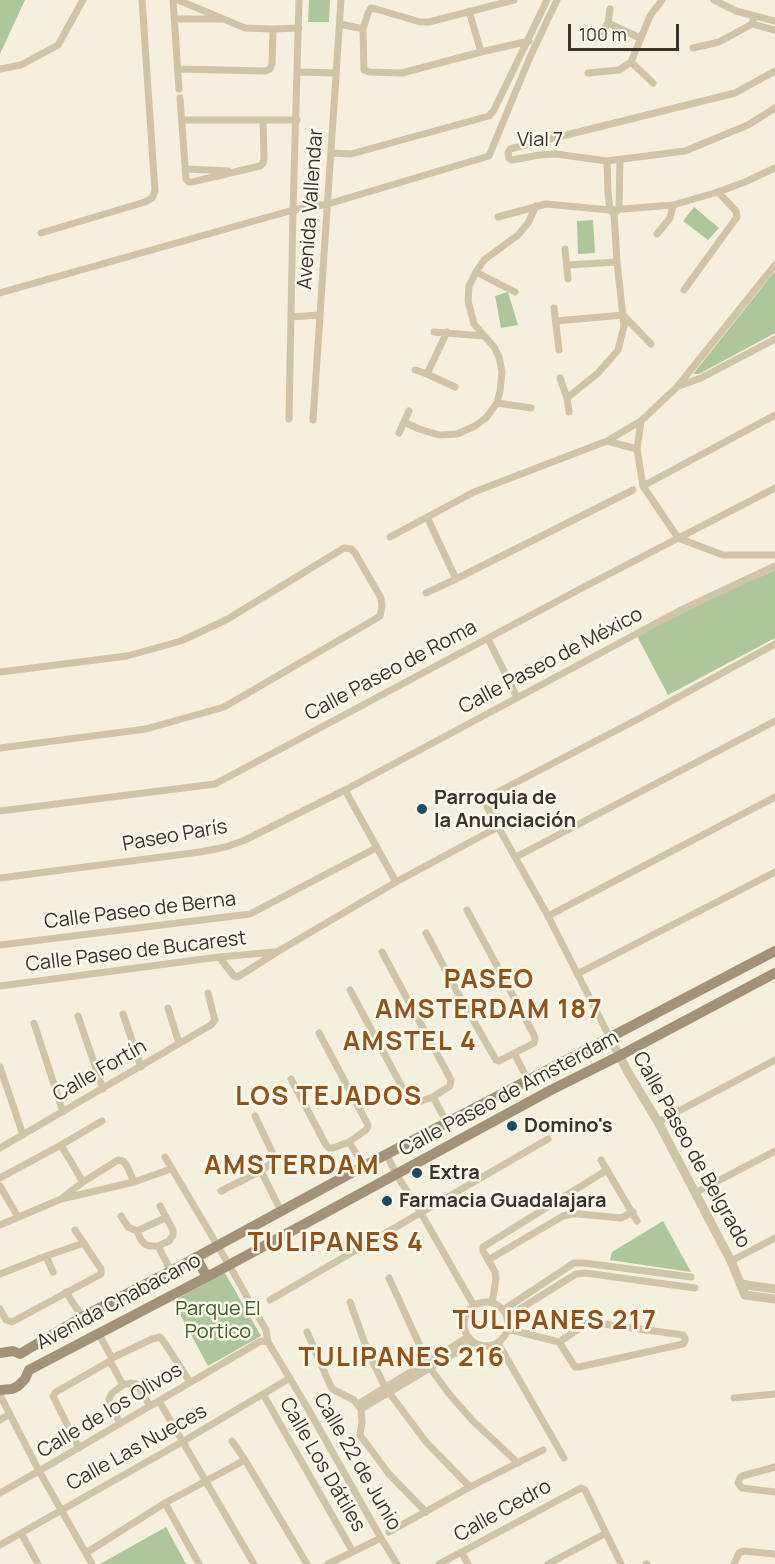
<!DOCTYPE html>
<html>
<head>
<meta charset="utf-8">
<style>
	body { margin:0 }
	#map { position:relative; width:775px; height:1564px; overflow:hidden; background:#f5efde; font-family:Manrope,sans-serif }
	canvas { display:block }
	.scale { position:absolute; left:568px; top:24px; width:111px; height:27px; box-sizing:border-box; border:3px solid #3b3329; border-top:0; padding-left:8px; font-size:18px; line-height:21px; white-space:nowrap; color:#3b3329; -webkit-text-stroke:4px #fcf8eb; paint-order:stroke }
</style>
</head>
<body>
<div id="map">
<canvas width="775" height="1564"></canvas>
<div class="scale">100 m</div>
</div>
<script>
const ctx = document.querySelector('canvas').getContext('2d');
ctx.lineJoin = 'round';
function fill(path, color) {
  ctx.fillStyle = color;
  ctx.fill(path, 'evenodd');
}
function toPath(rows) {
  const path = new Path2D();
  for (const r of rows) {
    if (r.length === 3) {
      path.moveTo(r[0] + r[2], r[1]);
      path.arc(r[0], r[1], r[2], 0, 2 * Math.PI);
      continue;
    }
    path.moveTo(r[0], r[1]);
    for (let i = 2; i < r.length; i += 2) path.lineTo(r[i], r[i + 1]);
  }
  return path;
}
function trace(path, color, width, dash) {
  ctx.strokeStyle = color;
  ctx.lineWidth = width;
  ctx.lineCap = dash ? 'butt' : 'round';
  ctx.setLineDash(dash || []);
  ctx.stroke(path);
}
function label(font, color, halo, rows, align = 'center') {
  ctx.font = font + ' Manrope,sans-serif';
  ctx.lineWidth = 5;
  ctx.setLineDash([]);
  ctx.textBaseline = 'middle';
  ctx.strokeStyle = halo;
  ctx.fillStyle = color;
  for (const [text, x, y, turn = 0] of rows) {
    ctx.save();
    ctx.translate(x, y);
    ctx.rotate((+turn || 0) * Math.PI / 180);
    ctx.textAlign = isNaN(turn) ? turn : align;
    if (halo) ctx.strokeText(text, 0, 0);
    ctx.fillText(text, 0, 0);
    ctx.restore();
  }
}
const green = toPath([
	[0,0,25,0,0,54],
	[309,0,330,0,329,22,308,22],
	[694,207,719,228,708,240,683,221],
	[593,220,595,253,578,254,577,221],
	[775,271,775,333,699,374,693,374],
	[508,292,518,325,501,328,495,296],
	[775,570,775,638,668,695,637,636,716,596],
	[663,1221,691,1272,610,1260,612,1252],
	[225,1273,261,1336,208,1366,173,1301],
	[166,1527,186,1564,100,1564]
]);
const minor = toPath([
	[173,0,179,89],
	[178,0,245,28,273,29,299,28],
	[514,0,429,22,420,22,376,9,371,8,368,13,363,29,364,70,369,72,402,73,481,52,529,41],
	[714,0,736,11,775,21],
	[469,11,481,52],
	[175,19,221,19],
	[608,23,640,38],
	[340,24,363,29],
	[752,24,775,30],
	[598,38,608,23,610,9],
	[693,48,719,42,752,24,754,16],
	[631,62,653,83],
	[0,69,21,65,58,45,83,0],
	[178,69,265,71,270,69,272,64,273,29],
	[775,71,735,93,510,149,508,153,509,158,512,160,539,155,556,154,607,161,685,151,748,125,775,108],
	[298,72,336,73],
	[588,73,619,70,631,62,650,16,662,0],
	[180,98,186,179,189,182,192,182,260,166,263,163,264,159,263,120],
	[182,120,297,120],
	[331,153,351,154,489,116,494,110,547,0],
	[186,169,228,171],
	[616,212,619,209,620,160],
	[498,217,546,204,610,210,673,205,718,192,745,182,775,168],
	[41,233,145,202,152,198,155,191,142,0],
	[657,234,670,218,673,205],
	[565,249,568,279],
	[568,265,617,262],
	[476,272,515,292],
	[684,290,737,217,736,211,718,192],
	[0,293,293,210,328,204,489,156,530,57,557,0],
	[554,308,559,350],
	[291,317,320,315],
	[556,321,623,315,651,344],
	[434,332,483,336],
	[415,370,427,374,455,387],
	[427,374,447,332],
	[560,378,567,398,569,412],
	[679,386,701,378,775,339],
	[567,398,598,373,618,350,624,326,617,262,614,214,610,210,608,193,607,161],
	[497,403,531,408],
	[289,419,293,210,299,0],
	[313,420,341,0],
	[641,421,637,449,643,486,678,538,723,555,775,555],
	[404,422,419,429,439,435,457,434,475,426,486,418,497,403,500,391,502,372,499,357,494,347,474,324,468,301,469,286,476,272,484,260,518,235,528,223,536,206],
	[399,433,409,411],
	[607,441,637,449],
	[643,486,775,415],
	[427,517,456,579],
	[390,537,474,492,607,441,641,421,677,387,775,265],
	[426,593,456,579,633,490],
	[488,639,517,697],
	[0,672,127,656,181,641,226,620,344,548,351,549,355,553,381,598,382,606,380,616,372,621,224,707,146,729,0,748],
	[345,790,396,882],
	[0,811,215,784,580,589,775,488],
	[516,857,775,721],
	[0,878,200,852,226,847,245,840,345,790,679,611,775,566],
	[548,916,775,797],
	[426,933,460,997,496,1060,499,1061,534,1043,535,1039,534,1035,467,910],
	[0,945,250,914,376,848],
	[219,957,234,976,237,977,241,975,277,952,396,882,498,827],
	[577,974,775,872],
	[0,986,219,957,274,952],
	[350,990,409,1100,416,1103,433,1097,450,1086,451,1080,382,952],
	[168,1008,179,1043],
	[123,1014,141,1067],
	[78,1016,103,1089],
	[34,1023,63,1112],
	[610,1038,548,916,487,807,487,801,490,796,642,717,775,644],
	[514,1053,528,1080],
	[0,1067,23,1135],
	[291,1079,326,1145,329,1148,333,1148,349,1142,366,1130,368,1126,367,1123,319,1033],
	[433,1097,447,1123],
	[255,1116,274,1156,273,1162,261,1171,281,1211],
	[658,1122,775,1060],
	[349,1142,364,1166],
	[61,1145,83,1182],
	[0,1148,211,1025,215,1020,214,1017,208,993],
	[387,1155,396,1174,421,1213,474,1306],
	[165,1157,229,1265,266,1330,268,1342,307,1407,381,1538,397,1564],
	[601,1160,637,1221],
	[0,1178,61,1145,102,1121],
	[0,1186,18,1217],
	[221,1191,261,1171],
	[695,1193,775,1151],
	[61,1199,83,1182,118,1160,123,1161,127,1166,134,1182],
	[121,1216,128,1227,137,1231,141,1240,146,1245,151,1246,158,1246,169,1241,173,1235,173,1230,160,1206],
	[0,1225,61,1199,134,1182,171,1169],
	[137,1231,165,1218],
	[158,1246,171,1271],
	[46,1256,53,1272],
	[488,1260,563,1216,571,1214,579,1214,621,1218,633,1212],
	[731,1261,775,1238],
	[0,1274,46,1256,84,1243],
	[389,1278,430,1368,450,1395,473,1421,518,1463],
	[66,1292,82,1317],
	[270,1300,548,1139],
	[350,1302,368,1352,385,1387,426,1442,470,1487],
	[486,1324,22],
	[492,1303,496,1279,495,1272,483,1251,483,1247,607,1170],
	[0,1309,6,1320,12,1322,101,1274,101,1269,75,1230],
	[503,1310,574,1263,584,1263,691,1277],
	[507,1317,576,1274,585,1273,695,1288],
	[507,1329,559,1342,575,1367,579,1367,683,1344,685,1341,685,1338,683,1335,589,1322,559,1342],
	[307,1332,331,1387,334,1390,354,1400,361,1409,362,1422,360,1435,389,1474,426,1512],
	[98,1333,112,1358],
	[498,1343,564,1458],
	[110,1361,123,1385],
	[263,1394,353,1552],
	[0,1395,39,1471,92,1564],
	[734,1398,775,1394],
	[159,1401,254,1564],
	[358,1404,468,1337],
	[361,1409,474,1342],
	[0,1420,10,1414],
	[120,1424,109,1399,112,1393,123,1385,130,1383,137,1384,150,1406],
	[232,1441,245,1460,307,1564],
	[79,1448,53,1396,56,1392,110,1361,112,1358,152,1339,160,1337,164,1342,190,1382],
	[775,1467,742,1476,740,1478,738,1483,742,1488,775,1492],
	[0,1493,39,1471,261,1341,268,1342],
	[165,1503,199,1564],
	[389,1532,470,1487,543,1450],
	[21,1533,38,1564],
	[0,1545,182,1442,290,1378],
	[86,1553,165,1503,245,1460],
	[462,1553,468,1564],
	[328,1564,381,1538],
	[439,1564,581,1488,585,1490,621,1564],
	[548,1564,606,1533],
	[646,1564,647,1564],
	[734,1564,739,1553,743,1551,775,1554]
]);
const tertiary = toPath([
	[610,1038,629,1074,658,1122,731,1261,745,1295,775,1299],
	[740,1284,775,1289]
]);
const secondary = toPath([
	[196,1257,207,1277],
	[0,1353,13,1351,20,1354,82,1317,171,1271,364,1166,775,951],
	[0,1390,12,1389,18,1386,25,1379,29,1370,207,1277,551,1090,619,1056,775,973]
]);
const markers = [
	[422,809,6,"#194c61"],
	[512,1126,6,"#194c61"],
	[417,1173,6,"#194c61"],
	[387,1201,6,"#194c61"]
];
const streetNames = [
	["Vial 7",540,140],
	["Avenida Vallendar",311,209,-86],
	["Calle Paseo de México",551,661,-28],
	["Calle Paseo de Roma",391,671,-28],
	["Paseo París",175,836,-10],
	["Calle Paseo de Berna",140,911,-7],
	["Calle Paseo de Bucarest",136,952,-7],
	["Calle Fortín",100,1071,-30],
	["Calle Paseo de Amsterdam",509,1094,-28],
	["Calle Paseo de Belgrado",691,1150,61],
	["Avenida Chabacano",119,1302,-28],
	["Calle de los Olivos",110,1411,-31],
	["Calle Las Nueces",137,1448,-29],
	["Calle 22 de Junio",357,1462,60],
	["Calle Los Dátiles",322,1465,60],
	["Calle Cedro",503,1511,-29]
];
const poiNames = [
	["Parroquia de",434,798],
	["la Anunciación",434,821],
	["Domino's",524,1126],
	["Extra",429,1173],
	["Farmacia Guadalajara",399,1201]
];
const parkNames = [
	["Parque El",218,1309],
	["Portico",218,1332]
];
const districtNames = [
	["PASEO",489,981],
	["AMSTERDAM 187",489,1011],
	["AMSTEL 4",410,1043],
	["LOS TEJADOS",329,1098],
	["AMSTERDAM",292,1167],
	["TULIPANES 4",336,1244],
	["TULIPANES 217",555,1322],
	["TULIPANES 216",402,1359]
];
fill(green, '#aec69c');
trace(minor, '#cfc3a8', 7);
trace(tertiary, '#cfc3a8', 9);
trace(secondary, '#a39279', 10);
for (const [x, y, r, color] of markers) {
  const dot = new Path2D();
  dot.arc(x, y, r, 0, 2 * Math.PI);
  ctx.fillStyle = color;
  ctx.fill(dot);
  trace(dot, '#fcf8eb', 2);
}
label('20px', '#3b3329', '#fcf8eb', streetNames);
label('bold 20px', '#3b3329', '#fcf8eb', poiNames, 'left');
label('20px', '#3e5c2a', '#fcf8eb', parkNames);
ctx.letterSpacing = '1.5px';
label('bold 26px', '#925219', '#fcf8eb', districtNames);
ctx.letterSpacing = '0px';
</script>
</body>
</html>
